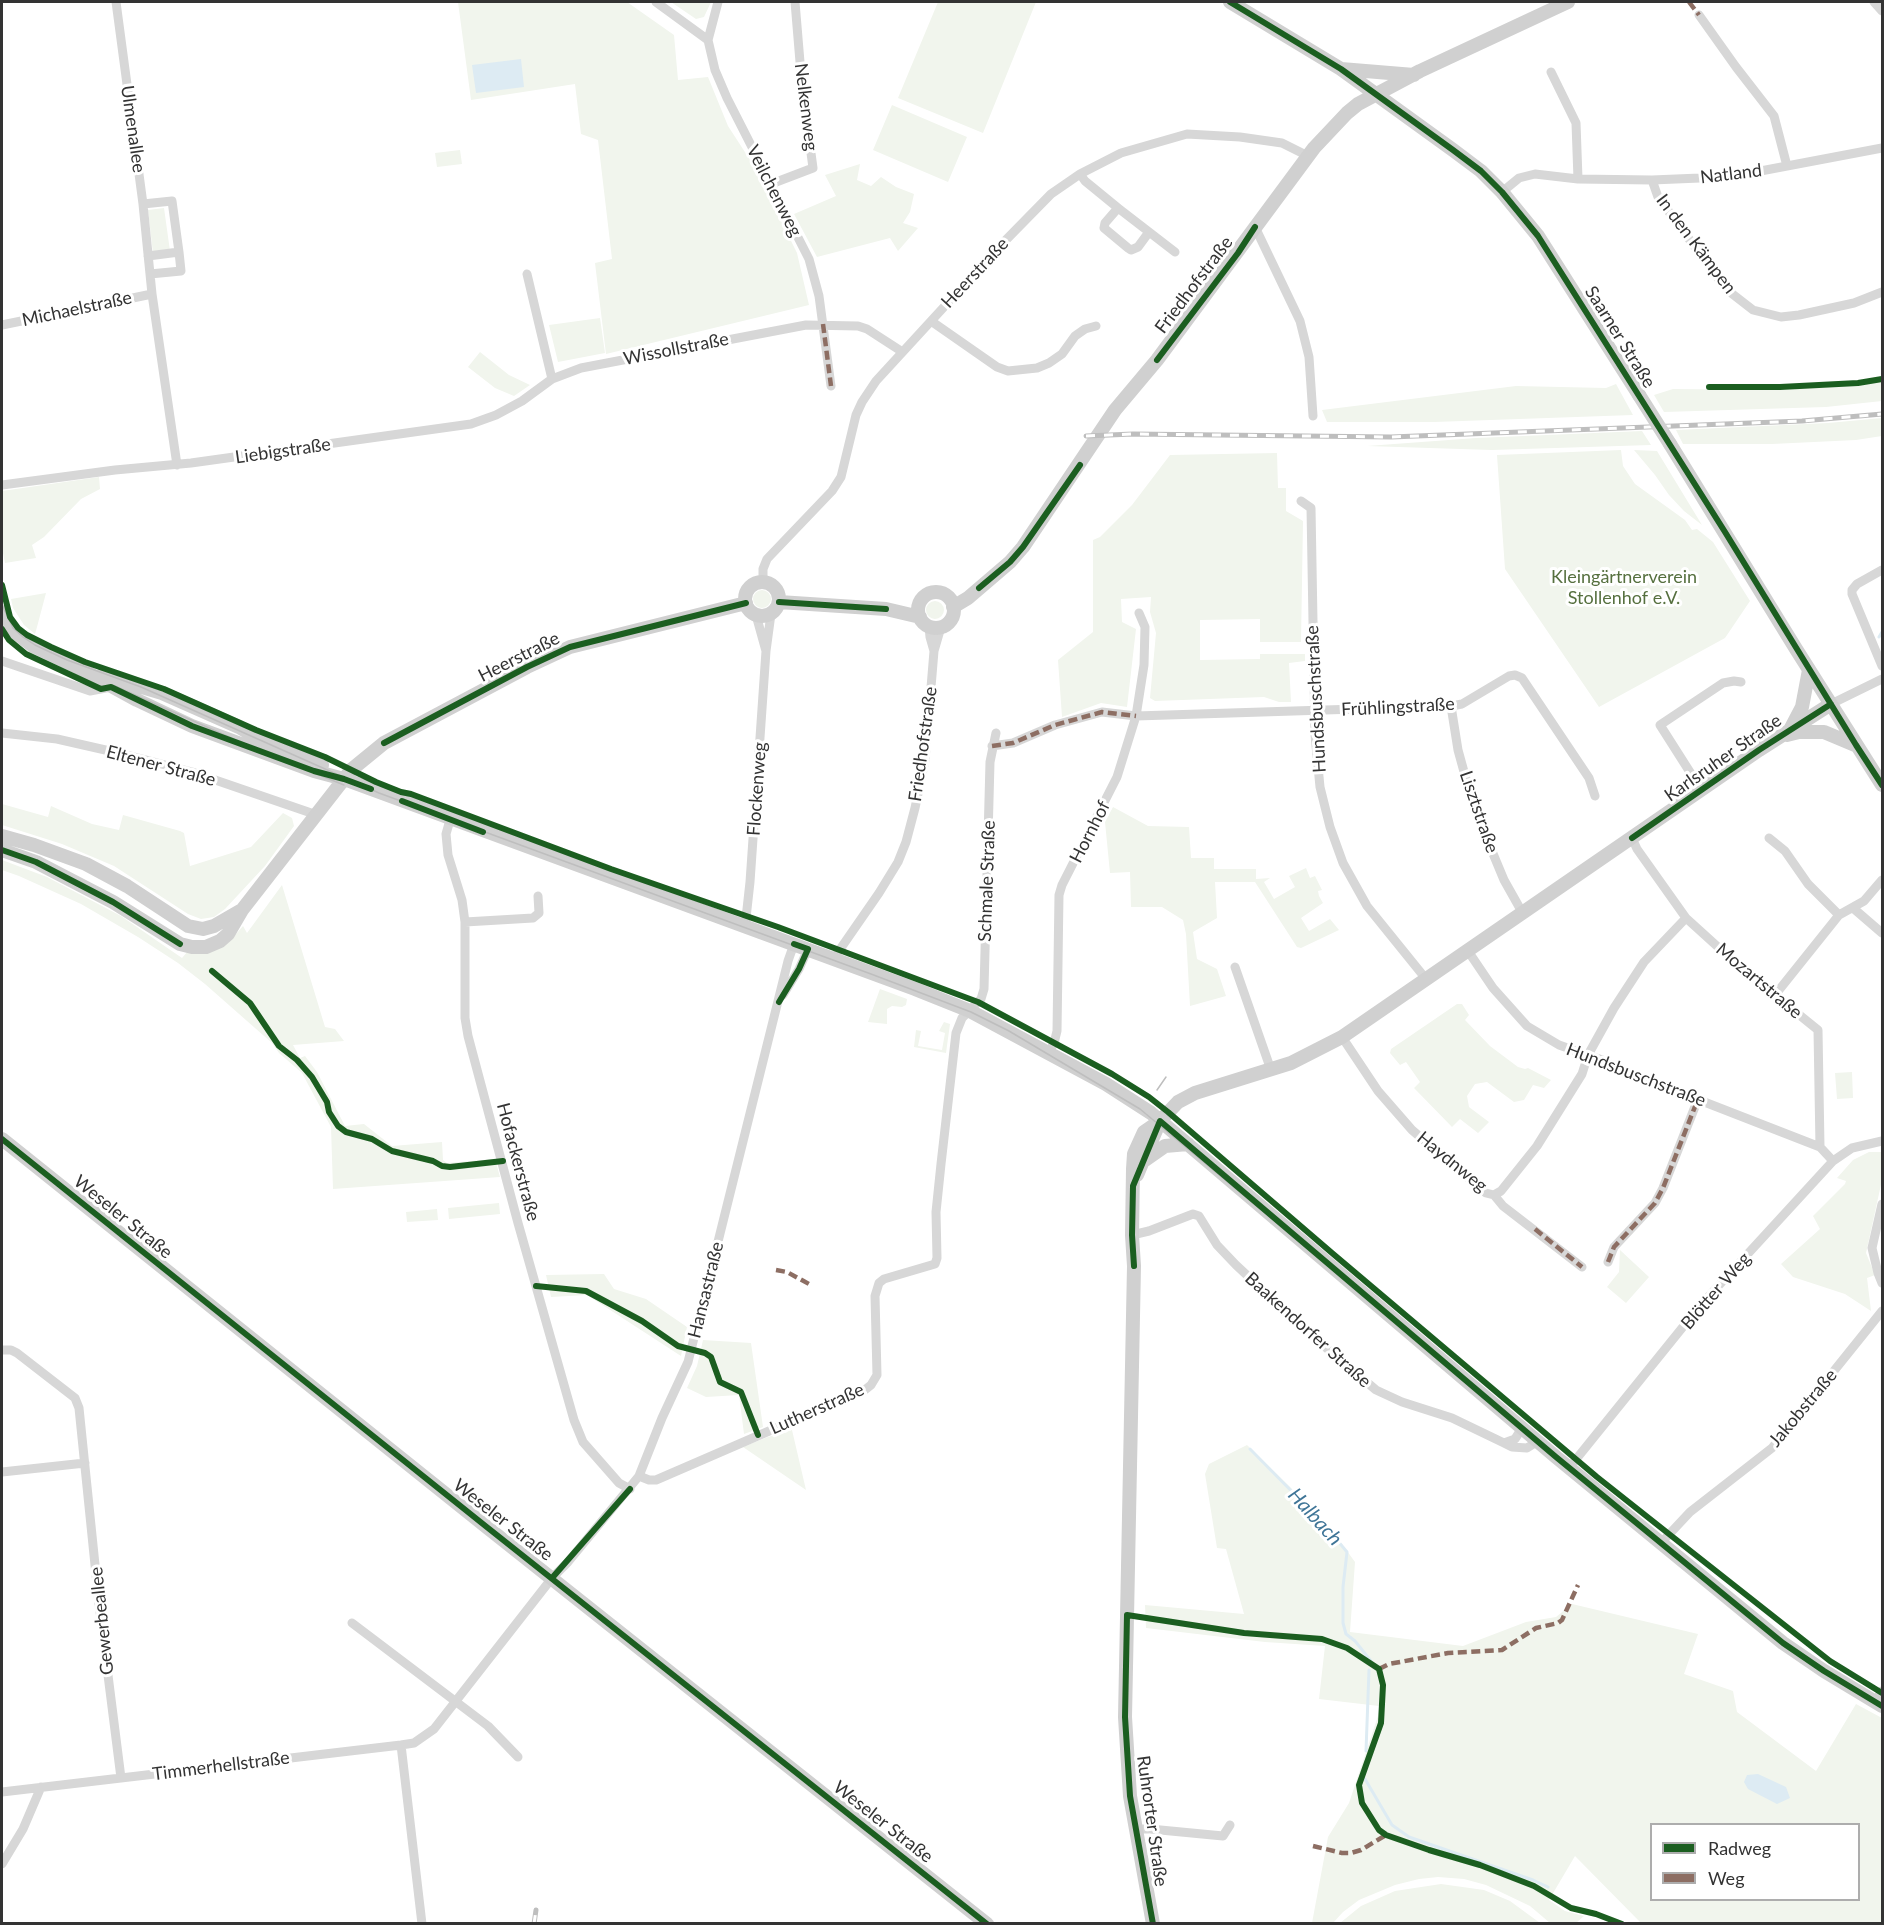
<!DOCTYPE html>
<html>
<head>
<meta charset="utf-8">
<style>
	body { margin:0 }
	#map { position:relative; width:1884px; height:1925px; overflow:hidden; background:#fff; font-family:Lato,sans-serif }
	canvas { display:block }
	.frame { position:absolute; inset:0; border:3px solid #333; pointer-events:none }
	.legend { position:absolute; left:1650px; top:1823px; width:210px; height:78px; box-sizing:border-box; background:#fff; border:2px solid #adadad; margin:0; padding:8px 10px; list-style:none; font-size:18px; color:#333 }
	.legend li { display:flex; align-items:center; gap:12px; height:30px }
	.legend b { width:30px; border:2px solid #adadad }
</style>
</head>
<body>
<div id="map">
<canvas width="1884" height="1925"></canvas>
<div class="frame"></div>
<ul class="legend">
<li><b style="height:8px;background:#1b5e20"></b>Radweg</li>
<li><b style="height:8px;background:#8d6e63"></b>Weg</li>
</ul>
</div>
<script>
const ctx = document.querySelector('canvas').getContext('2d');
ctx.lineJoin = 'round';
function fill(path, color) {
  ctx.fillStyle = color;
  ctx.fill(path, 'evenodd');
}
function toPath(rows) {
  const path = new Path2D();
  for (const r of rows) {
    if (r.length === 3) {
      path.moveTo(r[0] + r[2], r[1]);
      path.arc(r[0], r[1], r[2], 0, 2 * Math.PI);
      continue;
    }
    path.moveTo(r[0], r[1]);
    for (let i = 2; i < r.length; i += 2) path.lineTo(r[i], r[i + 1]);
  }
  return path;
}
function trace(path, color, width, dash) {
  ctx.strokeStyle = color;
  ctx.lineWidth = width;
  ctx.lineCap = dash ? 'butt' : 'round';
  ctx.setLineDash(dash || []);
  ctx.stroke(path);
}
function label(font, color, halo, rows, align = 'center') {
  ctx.font = font + ' Lato,sans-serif';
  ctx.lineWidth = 6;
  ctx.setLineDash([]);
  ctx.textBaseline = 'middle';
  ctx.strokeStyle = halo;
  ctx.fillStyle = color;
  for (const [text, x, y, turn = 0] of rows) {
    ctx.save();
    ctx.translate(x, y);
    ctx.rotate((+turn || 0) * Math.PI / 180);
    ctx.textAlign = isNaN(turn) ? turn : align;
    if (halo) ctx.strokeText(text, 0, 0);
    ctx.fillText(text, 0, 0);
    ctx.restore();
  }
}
const green = toPath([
	[458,2,627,2,674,35,678,80,708,77,728,126,754,166,797,253,809,305,606,354,595,263,612,259,598,140,581,134,575,84,471,100],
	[671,2,711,2,704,17,696,19],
	[938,2,1036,2,983,133,898,98],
	[892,105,967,137,948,182,873,150],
	[460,150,462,164,437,167,435,153],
	[860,164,857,180,871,186,881,177,896,187,914,194,910,212,903,223,918,228,898,251,890,238,817,257,794,214,836,196,825,175],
	[164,208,170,251,153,253,148,210],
	[600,318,605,353,558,362,549,325],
	[480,352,509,375,530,385,514,396,495,388,468,367],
	[1882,381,1882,401,1826,407,1664,412,1654,395,1673,389,1780,390,1858,385],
	[1616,384,1633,415,1434,422,1327,422,1322,410,1516,386,1606,388],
	[1882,418,1882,436,1856,440,1772,444,1683,444,1676,430,1828,423],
	[1642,431,1651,445,1492,450,1367,446,1476,438],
	[1621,450,1623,466,1635,484,1685,520,1692,530,1697,529,1713,542,1750,601,1725,638,1599,707,1505,569,1497,455],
	[1634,450,1657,451,1702,525,1684,511,1669,495,1655,475],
	[1277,453,1278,488,1286,488,1286,511,1303,521,1301,642,1260,642,1260,619,1200,620,1200,660,1260,659,1260,654,1305,654,1305,661,1289,663,1291,702,1279,702,1264,697,1155,701,1150,698,1156,633,1150,612,1151,597,1121,599,1122,622,1136,629,1127,707,1101,703,1062,717,1058,660,1093,632,1093,540,1100,537,1132,505,1170,455],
	[99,477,100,489,81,499,44,537,32,545,36,558,5,563,2,548,2,491],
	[762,599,9],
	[46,593,37,627,35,634,24,625,13,608,11,599],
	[935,610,9],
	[2,804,48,817,51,806,92,824,119,830,123,815,180,831,184,833,190,866,251,847,283,813,292,818,294,826,265,866,225,909,214,917,201,919,188,914,114,866,62,844,2,825],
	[1113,807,1148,826,1189,827,1191,858,1214,858,1214,869,1256,869,1256,879,1270,878,1264,882,1274,899,1295,887,1289,876,1306,868,1310,878,1315,876,1322,890,1318,891,1319,896,1323,903,1301,918,1309,931,1330,919,1339,930,1301,948,1297,947,1255,882,1215,882,1217,918,1193,932,1197,959,1217,969,1226,996,1190,1006,1186,934,1183,920,1162,907,1131,907,1130,872,1110,873,1105,822],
	[2,860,47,877,121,916,182,958,188,951,214,950,229,942,243,926,247,933,282,885,325,1027,335,1029,344,1041,293,1045,300,1058,305,1056,317,1072,345,1126,364,1124,392,1146,442,1142,443,1160,447,1163,495,1159,500,1177,333,1189,331,1127,302,1073,279,1053,272,1043,205,984,178,963,138,937,81,904,19,876,2,870],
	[880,989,907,999,906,1005,902,1007,892,1006,887,1009,887,1024,868,1022],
	[1457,1004,1462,1004,1469,1015,1465,1020,1490,1046,1518,1067,1525,1069,1528,1068,1551,1080,1544,1088,1533,1085,1524,1100,1514,1102,1487,1082,1475,1084,1467,1096,1469,1107,1489,1122,1478,1133,1460,1119,1452,1127,1414,1088,1420,1082,1406,1062,1400,1065,1390,1053,1391,1049],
	[944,1022,950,1024,946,1053,914,1047,916,1030,921,1031,918,1046,942,1050,945,1033,939,1031],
	[1852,1072,1853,1098,1837,1099,1835,1073],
	[1869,1152,1882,1152,1882,1180,1866,1253,1875,1275,1867,1278,1871,1311,1845,1294,1793,1277,1781,1264,1820,1229,1813,1216,1845,1184,1846,1181,1837,1178,1853,1160],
	[499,1203,500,1214,449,1219,448,1208],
	[437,1209,438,1220,407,1222,406,1212],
	[1620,1250,1649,1277,1626,1303,1607,1287,1619,1272],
	[604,1274,614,1289,646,1299,687,1327,681,1356,587,1295,551,1297,546,1275],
	[703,1340,751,1343,763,1427,744,1434,739,1395,706,1397,687,1388,697,1366],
	[792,1430,806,1490,743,1447,768,1437],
	[1247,1445,1326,1522,1355,1562,1350,1632,1463,1646,1526,1622,1556,1617,1572,1604,1698,1634,1684,1674,1733,1691,1737,1712,1816,1771,1856,1704,1882,1718,1882,1923,1641,1923,1575,1856,1549,1900,1565,1911,1584,1916,1576,1923,1550,1923,1530,1906,1486,1885,1464,1879,1438,1877,1419,1879,1395,1885,1359,1900,1343,1912,1333,1923,1312,1923,1328,1837,1349,1803,1378,1716,1379,1706,1319,1699,1325,1646,1265,1642,1146,1628,1145,1605,1244,1614,1226,1549,1217,1548,1205,1474,1209,1464],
	[1652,1824,1858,1824,1858,1900,1652,1900],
	[1441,1884,1484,1890,1510,1901,1540,1923,1340,1923,1361,1906,1395,1891]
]);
const water = toPath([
	[521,59,524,87,476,93,472,65],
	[1758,1774,1786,1787,1790,1798,1777,1804,1748,1789,1744,1782,1747,1775]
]);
const stream = toPath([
	[1879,637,1882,632],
	[1250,1449,1322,1522,1347,1552,1343,1587,1343,1623,1346,1634,1355,1641,1371,1661],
	[1366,1751,1369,1670],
	[1365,1779,1392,1825,1409,1837,1533,1880,1548,1887]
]);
const street = toPath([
	[116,2,143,204,152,294,177,465],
	[656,2,708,40],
	[718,2,708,40,715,70,727,98,809,259,819,296,831,386],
	[1874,2,1882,11],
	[1699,15,1736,67,1774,116,1787,166],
	[1551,72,1576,123,1578,179],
	[1080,174,1085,181,1118,208,1175,252],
	[1652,180,1658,197,1726,289,1753,310,1781,317,1799,315,1854,303,1882,292],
	[771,184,813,168,802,86,795,2],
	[1502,192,1519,178,1535,174,1578,179,1652,180,1700,178,1750,173,1882,148],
	[143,204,172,201,179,252],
	[1118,208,1105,223,1104,228,1128,248,1131,250,1138,247,1149,232],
	[1255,227,1300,321,1309,357,1313,416],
	[148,256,179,252,181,271,150,274],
	[527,274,552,379],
	[931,321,997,367,1008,371,1037,368,1049,363,1062,354,1075,336,1085,329,1096,326],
	[2,325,152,294],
	[2,485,115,470,191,463,471,424,496,415,522,401,552,379,581,368,806,325,858,326,867,329,901,351],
	[1301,501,1311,508,1315,735,1320,787,1330,827,1343,863,1367,906,1426,979],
	[1882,570,1857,584,1852,590,1852,594,1882,666],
	[763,582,763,569,767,559,832,491,841,477,856,415,862,402,876,381,999,247,1051,194,1080,174,1121,153,1187,134,1240,137,1282,143,1308,156],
	[756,615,766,651],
	[929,626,930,637,934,651],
	[2,661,90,691,111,687],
	[1831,704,1882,679],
	[1451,706,1458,750,1474,808,1504,880,1522,912],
	[2,733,57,739,123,754,192,772,317,815],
	[992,746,1013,743,1055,725,1102,712,1136,716,1451,706,1462,704,1509,676,1515,675,1522,678,1589,778,1595,796],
	[1702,791,1660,725,1723,683,1734,681,1741,682],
	[450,820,446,834,448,855,462,900,465,922,465,1018,468,1036,518,1223,574,1420,583,1442,619,1483,630,1489],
	[1632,838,1637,849,1686,918,1740,967,1818,1030,1820,1147],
	[1769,838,1785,851,1808,884,1839,915],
	[1853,908,1882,933],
	[465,922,533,918,539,913,538,896],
	[745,927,750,882,766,651,771,614],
	[1468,951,1493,988,1527,1026,1559,1045,1605,1061,1617,1068,1820,1147,1833,1161],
	[834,958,879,893,898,862,906,842,915,808,925,760,934,651,941,627],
	[1235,967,1271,1070],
	[783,995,799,969,808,949],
	[1775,995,1839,915,1864,901,1882,880],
	[1342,1037,1378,1091,1412,1130,1486,1193,1494,1195,1503,1206,1582,1267],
	[1049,1052,1054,1043,1057,1031,1059,895,1062,885,1117,777,1136,716,1144,665,1145,627,1139,613],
	[1494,1195,1501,1191,1537,1146,1582,1074,1588,1055,1614,1008,1644,962,1686,918],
	[1882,1204,1872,1248,1878,1273,1882,1283],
	[1132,1235,1149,1231,1193,1214,1199,1216,1217,1245,1236,1265,1310,1334,1376,1390,1402,1402,1452,1418,1504,1443,1515,1439,1522,1428],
	[1608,1262,1614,1247,1655,1203,1663,1188,1698,1099],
	[2,1350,11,1350,17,1353,75,1398,79,1408,99,1604,121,1778],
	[1504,1443,1512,1447,1527,1448,1538,1441],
	[1569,1468,1699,1307,1833,1161,1852,1148,1882,1141],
	[2,1472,85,1463],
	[639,1476,649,1480,656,1480,866,1389,871,1385,877,1375,875,1296,879,1283,884,1279,935,1264,937,1258,936,1212,941,1164,956,1033,962,1018,981,999,984,989,990,762,996,733],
	[1661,1543,1690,1512,1772,1448,1882,1311],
	[352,1623,488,1726,518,1757],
	[1875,1702,1882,1691],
	[401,1745,422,1924],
	[2,1792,401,1745,414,1743,434,1729,552,1578,568,1562,639,1476,662,1418,688,1362,788,961,794,944],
	[1135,1829,1150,1829,1223,1836,1230,1825],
	[2,1864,23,1829,41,1787]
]);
const secondary = toPath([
	[1230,2,1341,69,1453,150,1481,171,1502,192,1538,236,1639,395],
	[1341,69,1414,75],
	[1670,444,1796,649,1882,785],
	[762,599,17],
	[936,610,18],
	[779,602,886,609,920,617],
	[953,607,968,598,1010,562,1023,547,1115,410,1157,360,1314,148,1347,113,1358,104,1420,71,1568,2],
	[2,612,12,630,33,646,77,667,137,700,192,726,314,771,344,779,915,989,970,1011,1106,1084,1151,1113,1556,1457,1750,1616,1783,1643,1824,1671,1882,1706],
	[102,675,162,693,239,727,261,740,322,765],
	[1791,728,1802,707,1809,670],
	[1787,735,1799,732,1824,732,1855,745],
	[2,836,34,845,86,864,127,886,188,926,203,929,214,926,240,911],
	[2,850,36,862,113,902,180,944,192,947,206,947,220,941,228,934,242,910,351,770,384,743,527,667,570,647,746,603],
	[2,1139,488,1528,987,1924],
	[1145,1160,1165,1146,1188,1144],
	[1137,1175,1160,1121],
	[1153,1924,1130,1796,1125,1717,1134,1266,1132,1235,1133,1169,1134,1154,1144,1132,1160,1121,1178,1102,1195,1093,1291,1063,1342,1037,1759,750,1831,704]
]);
const tram = toPath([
	[2,605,13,628,23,637,35,645,67,660,141,687,379,793,871,974,971,1012,1009,1031,1140,1109,1745,1613,1783,1643,1824,1672,1882,1707],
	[115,686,265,753,344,785],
	[1157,1090,1166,1077]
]);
const rail = toPath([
	[1086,436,1133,434,1391,437,1802,421,1882,414],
	[534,1924,536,1910]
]);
const secondaryBridge = toPath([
	[1639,395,1670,444]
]);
const quiet = toPath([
	[1689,2,1699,15],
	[823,324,831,386],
	[992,746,1013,743,1055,725,1102,712,1136,716],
	[1535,1229,1582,1267],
	[1608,1262,1614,1247,1655,1203,1663,1188,1698,1099],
	[776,1270,787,1272,809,1284],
	[1379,1669,1389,1664,1448,1653,1502,1650,1536,1628,1558,1623,1562,1620,1578,1585],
	[1313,1846,1342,1853,1351,1853,1361,1850,1386,1835]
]);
const cycleway = toPath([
	[1230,2,1341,69,1453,150,1481,171,1502,192,1538,236,1725,532,1856,745,1882,785],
	[1157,360,1238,253,1255,227],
	[1709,387,1780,387,1858,383,1882,379],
	[2,585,10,617,18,628,27,635,51,647,85,662,164,689,256,730,325,757,376,782,401,792,411,794,611,869,778,927,978,1002,1112,1074,1149,1097,1168,1112,1332,1253,1597,1477,1669,1534,1830,1661,1882,1693],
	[979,588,1010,562,1023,547,1080,465],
	[779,602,886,609],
	[2,629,9,640,26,654,101,689,111,687,192,726,314,771,344,779,371,789],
	[384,743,527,667,570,647,746,603],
	[402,801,483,832],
	[1632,838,1759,750,1831,704],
	[2,850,36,862,113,902,180,944],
	[212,971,250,1003,279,1046,297,1060,312,1077,327,1102,329,1112,338,1126,346,1132,372,1139,392,1151,433,1161,442,1166,450,1167,503,1161],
	[779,1002,799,969,808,949,794,944],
	[2,1139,488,1528,987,1924],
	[1134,1266,1132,1235,1133,1186,1160,1121,1556,1457,1750,1616,1783,1643,1824,1671,1882,1706],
	[536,1286,586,1291,642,1321,678,1346,705,1353,711,1357,720,1382,741,1392,758,1435],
	[552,1578,630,1489],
	[1153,1924,1130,1796,1125,1717,1127,1615,1244,1633,1322,1639,1347,1648,1379,1669,1383,1685,1381,1723,1359,1785,1362,1803,1379,1830,1386,1835,1429,1850,1480,1865,1534,1886,1571,1908,1596,1914,1622,1924]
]);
const streetNames = [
	["Nelkenweg",806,107,83],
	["Ulmenallee",133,129,82],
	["Natland",1731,174,-7],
	["Veilchenweg",774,191,63],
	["In den Kämpen",1696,244,53],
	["Heerstraße",975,273,-47],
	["Friedhofstraße",1194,285,-53],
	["Michaelstraße",77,309,-12],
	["Saarner Straße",1620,337,58],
	["Wissollstraße",676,349,-11],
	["Liebigstraße",283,451,-8],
	["Heerstraße",519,657,-27],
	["Hundsbuschstraße",1316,699,-93],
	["Frühlingstraße",1398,707,-3],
	["Friedhofstraße",923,744,-82],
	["Karlsruher Straße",1723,758,-35],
	["Eltener Straße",161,766,15],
	["Flockenweg",757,789,-86],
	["Lisztstraße",1479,812,71],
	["Hornhof",1090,832,-63],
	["Schmale Straße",987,881,-88],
	["Mozartstraße",1759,981,40],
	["Hundsbuschstraße",1636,1075,21],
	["Hofackerstraße",518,1162,75],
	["Haydnweg",1452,1162,39],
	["Weseler Straße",123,1217,39],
	["Hansastraße",706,1290,-76],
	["Blötter Weg",1716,1291,-49],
	["Baakendorfer Straße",1308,1330,42],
	["Jakobstraße",1803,1408,-50],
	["Lutherstraße",817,1409,-24],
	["Weseler Straße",503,1520,38],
	["Gewerbeallee",102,1621,-96],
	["Timmerhellstraße",221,1766,-7],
	["Ruhrorter Straße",1152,1821,82],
	["Weseler Straße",883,1822,38]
];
const parkNames = [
	["Kleingärtnerverein",1624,577],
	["Stollenhof e.V.",1624,598]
];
const waterNames = [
	["Halbach",1315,1517,48]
];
fill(green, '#f1f5ed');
fill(water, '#ddebf3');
trace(stream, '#ddebf3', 3);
trace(street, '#d7d7d7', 9);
trace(secondary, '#d0d0d0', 14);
trace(tram, '#bebebe', 1.5);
trace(rail, '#bebebe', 5);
trace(rail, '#fff', 3, [9]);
trace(secondaryBridge, '#d0d0d0', 14);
trace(quiet, '#8d6e63', 4.5, [9, 4.5]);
trace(cycleway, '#1b5e20', 6);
label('18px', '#333', '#fff', streetNames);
label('18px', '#56703f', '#fff', parkNames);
label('italic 20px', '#3f7597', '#fff', waterNames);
</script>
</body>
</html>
